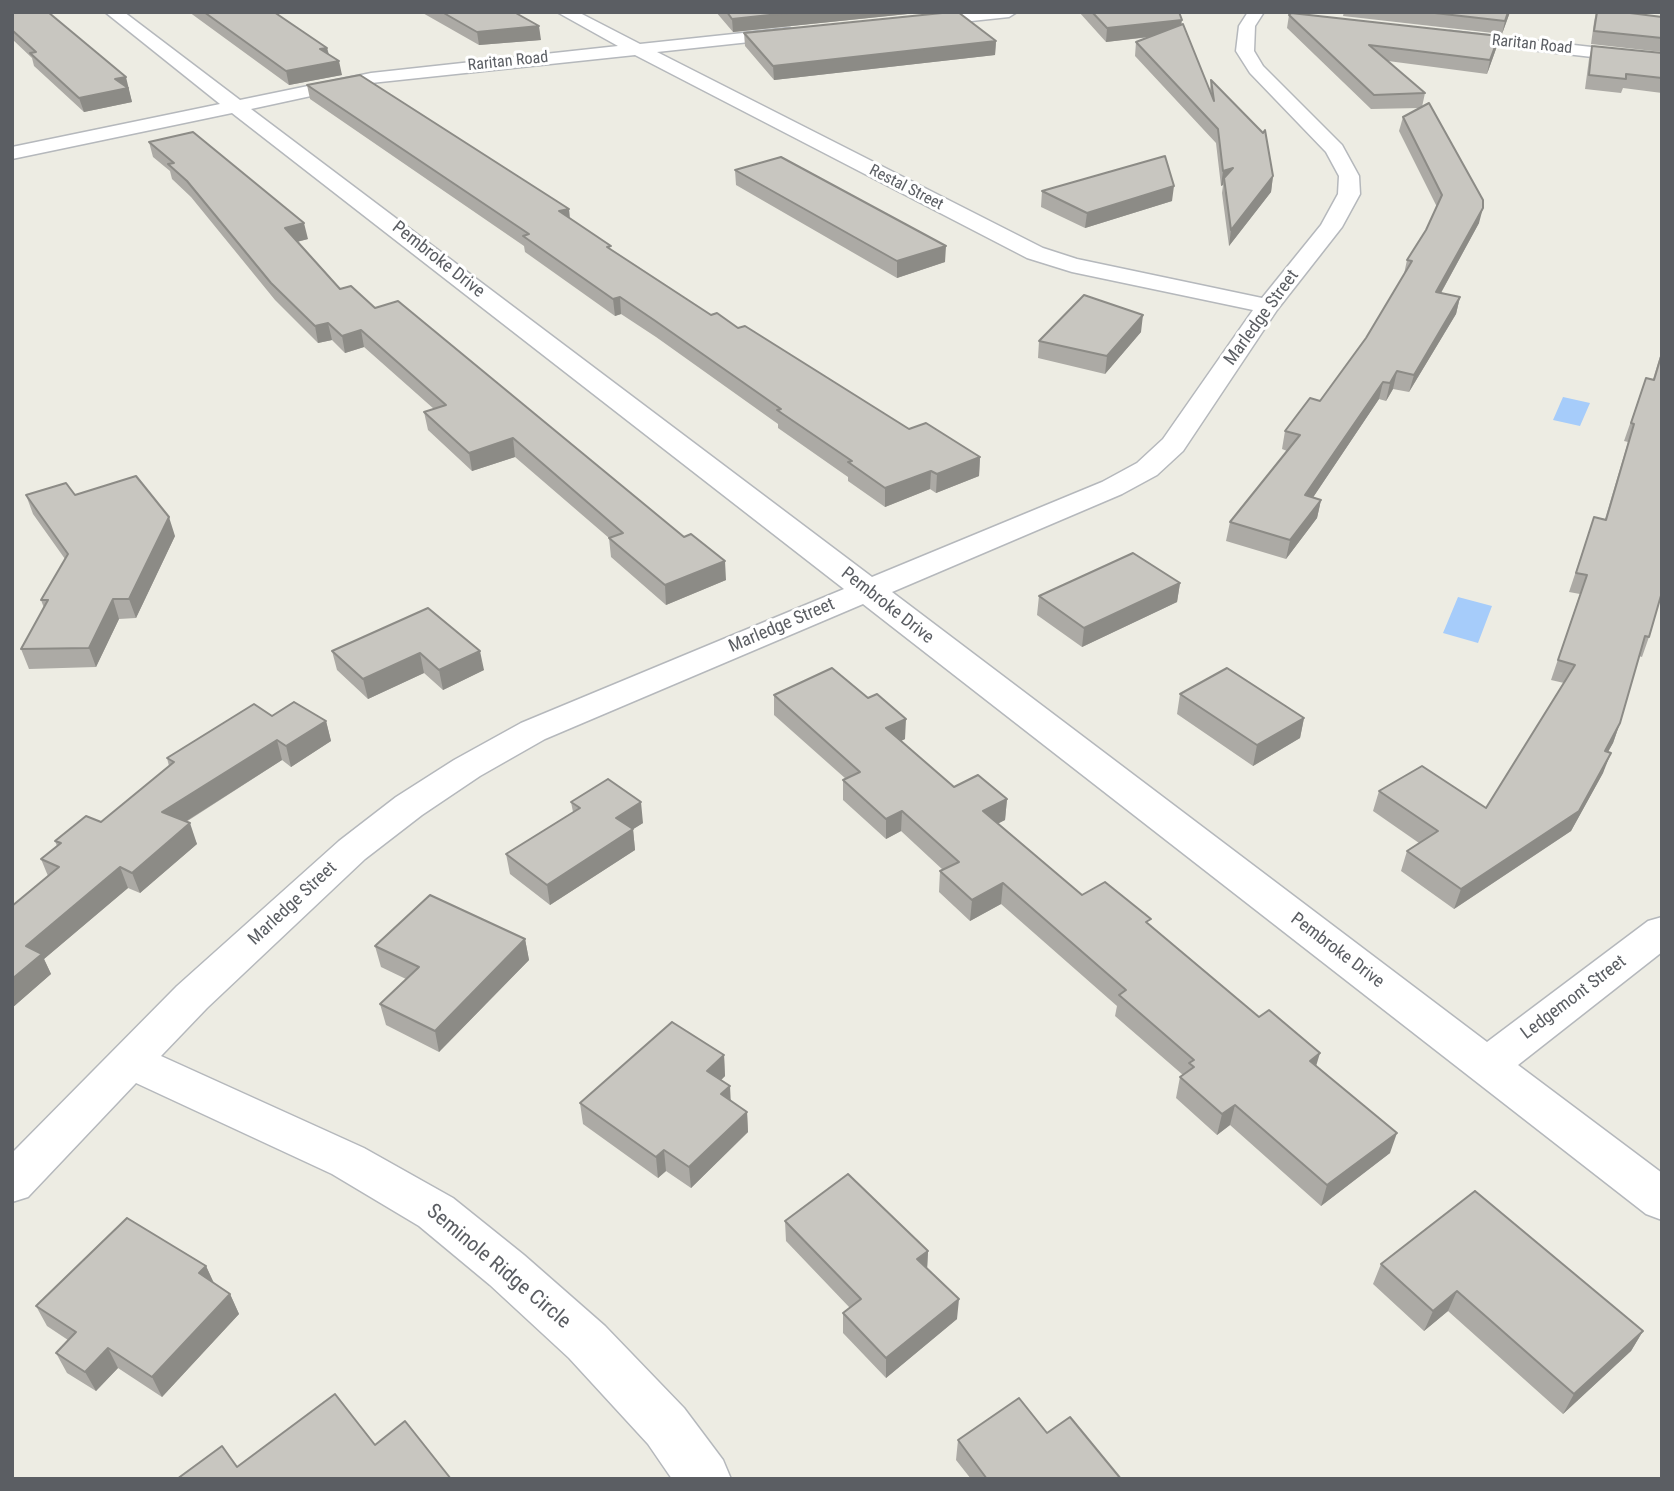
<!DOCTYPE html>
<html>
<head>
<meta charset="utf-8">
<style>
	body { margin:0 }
	#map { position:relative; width:1674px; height:1491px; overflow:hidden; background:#edece3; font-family:"Roboto Condensed",sans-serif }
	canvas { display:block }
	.frame { position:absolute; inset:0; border:14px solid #5b5e63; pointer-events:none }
</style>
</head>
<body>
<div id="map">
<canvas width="1674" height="1491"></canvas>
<div class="frame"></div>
</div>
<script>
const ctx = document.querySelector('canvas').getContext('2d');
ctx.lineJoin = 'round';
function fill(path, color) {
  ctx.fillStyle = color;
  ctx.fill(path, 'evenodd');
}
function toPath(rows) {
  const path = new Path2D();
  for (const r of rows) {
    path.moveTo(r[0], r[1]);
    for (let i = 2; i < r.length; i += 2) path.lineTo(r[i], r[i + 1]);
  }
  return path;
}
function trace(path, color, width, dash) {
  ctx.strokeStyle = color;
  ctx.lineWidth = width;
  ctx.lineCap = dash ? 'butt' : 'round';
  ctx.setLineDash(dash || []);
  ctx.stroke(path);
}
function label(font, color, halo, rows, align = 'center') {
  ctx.font = font + ' "Roboto Condensed",sans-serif';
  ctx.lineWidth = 6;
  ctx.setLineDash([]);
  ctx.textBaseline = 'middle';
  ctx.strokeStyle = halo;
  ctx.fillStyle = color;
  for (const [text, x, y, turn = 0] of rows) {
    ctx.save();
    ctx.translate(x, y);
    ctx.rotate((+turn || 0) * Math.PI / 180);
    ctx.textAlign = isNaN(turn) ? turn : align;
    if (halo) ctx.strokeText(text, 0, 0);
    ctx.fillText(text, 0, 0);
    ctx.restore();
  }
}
const water = toPath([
	[1563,397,1590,403,1580,426,1553,420],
	[1458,597,1492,606,1478,643,1443,633]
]);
const street = toPath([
	[105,12,124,12,240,100,371,73,618,46,557,12,578,12,640,44,790,28,799,33,796,37,657,52,1043,248,1077,259,1262,298,1321,225,1338,194,1339,176,1326,152,1250,73,1236,51,1239,26,1248,12,1264,12,1255,26,1254,51,1263,66,1342,145,1359,176,1360,194,1342,227,1277,310,1183,451,1157,475,1122,494,892,592,1487,1042,1648,921,1662,917,1662,952,1518,1065,1662,1173,1662,1220,1646,1214,863,604,545,739,480,776,422,815,365,859,207,1008,161,1056,364,1148,453,1198,524,1255,605,1326,684,1408,723,1460,731,1479,672,1479,648,1444,569,1358,490,1285,419,1226,332,1174,136,1083,28,1197,12,1202,12,1153,177,986,339,841,396,797,454,760,521,723,844,589,232,113,12,159,12,147,220,104,105,12],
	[635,55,1027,258,1072,272,1253,310,1163,439,1137,463,1102,482,872,577,251,109,371,83,635,55],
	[960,12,1017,12,1009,17,915,27,907,22,915,17,960,12],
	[1450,31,1662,55,1662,65,1444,40,1441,36,1444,32,1450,31]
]);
const wall = toPath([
	[12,12,129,91,132,102,84,112,34,66,32,58,12,39],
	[189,12,274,12,327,48,329,54,342,75,289,85],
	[421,12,514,12,541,40,479,45],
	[716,12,927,12,733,32],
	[1079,12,1179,12,1181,25,1210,90,1211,80,1273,176,1271,192,1229,246,1222,193,1223,185,1221,186,1216,143,1135,56,1136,42,1150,37,1106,42],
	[1344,12,1510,12,1502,34,1343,16],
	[1596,12,1662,17,1662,52,1591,44,1594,22],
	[1289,15,1499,36,1496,49,1487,74,1388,61,1425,93,1422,107,1479,223,1441,293,1460,297,1456,314,1409,392,1393,389,1386,401,1379,399,1313,497,1321,500,1317,518,1286,559,1226,541,1230,522,1287,451,1282,449,1285,431,1320,401,1366,338,1404,274,1407,260,1426,230,1437,207,1399,131,1403,117,1420,108,1371,109,1287,28],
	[744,33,996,41,995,55,774,80,745,46],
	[1592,46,1662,53,1662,93,1623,88,1621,93,1585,89,1589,59],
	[307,85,569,209,570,219,611,250,711,315,738,328,909,429,980,457,979,476,936,493,930,489,885,507,848,481,848,477,778,428,778,424,656,337,621,314,615,316,525,252,524,246,310,99],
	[149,142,308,239,297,242,340,289,375,308,726,580,666,605,611,557,609,538,515,457,472,471,428,430,424,412,434,409,364,347,345,353,332,340,318,343,275,300,191,197,172,179,170,171,153,157],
	[735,170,945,262,897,278,736,185],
	[1042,191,1172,201,1085,228,1041,207],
	[1141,332,1105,374,1038,358,1039,341],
	[1662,350,1662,592,1649,637,1642,657,1639,656,1620,723,1613,743,1608,752,1603,773,1571,831,1454,909,1401,871,1407,851,1419,843,1373,811,1379,791,1486,808,1564,683,1551,680,1580,594,1569,592,1594,517,1605,519,1628,442,1624,441,1646,378,1653,379],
	[26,495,75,495,175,536,136,618,119,619,96,667,29,669,21,649,44,608,41,600,65,559,33,514],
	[1180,583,1177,602,1082,647,1037,615,1039,596],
	[428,608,484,670,443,690,424,673,368,699,337,670,332,651],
	[1180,694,1304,718,1300,738,1253,766,1177,714],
	[774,695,905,739,900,741,954,787,1007,799,1005,820,998,823,1082,895,1150,926,1316,1066,1390,1153,1321,1206,1230,1125,1217,1135,1176,1098,1180,1077,1183,1075,1115,1016,1117,1006,1001,904,970,921,939,892,940,871,943,870,901,831,886,839,843,800,843,780,846,779,774,715],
	[272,716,326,721,331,741,291,767,282,760,186,822,197,844,140,893,128,888,44,959,51,974,12,1008,48,876,41,859,57,846,55,841,101,822,169,766,167,758],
	[571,802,643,823,633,829,635,850,550,905,510,874,506,854,573,812],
	[525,939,529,960,439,1052,386,1025,380,1004,406,979,381,967,375,946],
	[724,1055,725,1076,721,1080,731,1101,747,1112,748,1132,691,1188,666,1171,658,1178,583,1124,580,1103],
	[785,1221,928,1251,927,1268,957,1319,886,1378,843,1333,843,1313,850,1308,786,1241],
	[1381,1264,1643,1331,1631,1351,1563,1414,1448,1311,1424,1331,1373,1284],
	[206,1266,214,1283,230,1294,239,1314,162,1397,118,1368,96,1391,67,1373,56,1353,68,1340,47,1326,36,1306],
	[1047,1433,1121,1479,971,1479,956,1460,958,1440]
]);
const shadedWall = toPath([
	[798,12,927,12,733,32,732,19],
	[1508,12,1510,12,1502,34,1505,21],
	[1182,20,1180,33,1106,42,1107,28],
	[539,26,541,40,479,45,477,32],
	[1499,36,1496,49,1487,74,1490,60],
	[996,41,995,55,774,80,773,66],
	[327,48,330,61,320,49],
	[339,61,342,75,289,85,286,71],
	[126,77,132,102,84,112,79,98,115,79],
	[1233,168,1224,178,1223,185,1221,186,1223,171],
	[1273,176,1271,192,1229,246,1231,230],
	[1174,186,1172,201,1085,228,1087,213],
	[1483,208,1479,223,1432,309,1436,292],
	[569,209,570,225,559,211],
	[304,223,308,239,288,244,285,228],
	[946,246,945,262,897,278,897,261],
	[620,297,621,314,615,316,613,299],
	[1460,297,1456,314,1409,392,1414,375],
	[1143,315,1141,332,1105,374,1107,356],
	[328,323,332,340,318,343,315,326],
	[361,330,364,347,345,353,342,336],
	[1397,371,1393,389,1386,401,1390,383],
	[1383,382,1379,399,1302,514,1305,495],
	[513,438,515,457,472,471,469,453],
	[980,457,979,476,936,493,937,474],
	[931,471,930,489,885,507,885,488],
	[1321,500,1317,518,1286,559,1290,540],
	[169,517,175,536,136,618,129,599],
	[725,561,726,580,666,605,665,585],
	[1180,583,1177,602,1082,647,1084,628],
	[113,599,119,619,96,667,89,648],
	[480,651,484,670,443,690,439,670],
	[420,653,424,673,368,699,363,679],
	[1304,718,1300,738,1253,766,1257,745],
	[906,719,905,739,885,749,886,728],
	[326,721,331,741,291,767,286,746],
	[1620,723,1613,743,1597,771,1605,751],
	[277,740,282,760,169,832,162,812],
	[1611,753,1603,773,1571,831,1454,909,1461,889],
	[1007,799,1005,820,982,832,983,811],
	[641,802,643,823,619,838,616,818],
	[902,811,901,831,886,839,886,819],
	[190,823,197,844,140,893,132,873],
	[633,829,635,850,550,905,547,885],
	[120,867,128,888,44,959,51,974,12,1008,12,979,26,946],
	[1003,883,1001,904,970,921,972,900],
	[525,939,529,960,439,1052,435,1031],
	[1320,1053,1314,1073,1310,1061],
	[724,1055,725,1076,709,1092,707,1071],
	[730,1086,731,1106,721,1094],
	[1235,1105,1230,1125,1217,1135,1222,1114],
	[747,1112,748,1132,691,1188,689,1167],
	[1397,1133,1390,1153,1321,1206,1327,1185],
	[664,1150,666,1171,658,1178,656,1157],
	[928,1251,927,1271,917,1259],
	[206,1266,215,1286,199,1273],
	[1457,1291,1448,1311,1424,1331,1433,1311],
	[230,1294,239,1314,162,1397,152,1377],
	[959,1299,957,1319,886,1378,886,1358],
	[1643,1331,1631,1351,1563,1414,1574,1394],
	[108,1348,118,1368,96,1391,85,1372]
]);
const building = toPath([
	[12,12,48,12,126,77,115,79,128,88,79,98,30,53,36,52,12,30,12,12],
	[204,12,274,12,327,48,320,49,339,61,286,71,204,12],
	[442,12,514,12,539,26,477,32,442,12],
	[727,12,798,12,732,19,727,12],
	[952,12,958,12,996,41,773,66,744,33,952,12],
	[1092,12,1179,12,1182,20,1107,28,1092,12],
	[1426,12,1508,12,1505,21,1426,12],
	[1597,12,1622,12,1662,17,1662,38,1594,31,1597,12],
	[1291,13,1499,36,1490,60,1369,45,1425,93,1374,95,1289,15,1291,13],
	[1183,24,1214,101,1211,80,1263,133,1265,130,1273,176,1231,230,1224,178,1233,168,1223,171,1218,129,1136,42,1183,24],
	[1592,46,1662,53,1662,78,1626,74,1626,79,1589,75,1592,46],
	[360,75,569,209,559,211,611,246,607,247,711,315,717,313,738,328,745,326,909,429,926,423,980,457,937,474,931,471,885,488,848,462,852,461,777,410,781,409,654,320,620,297,613,299,523,236,529,234,307,85,360,75],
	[1429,103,1483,200,1483,208,1436,292,1460,297,1414,375,1397,371,1390,383,1383,382,1305,495,1321,500,1290,540,1230,522,1300,435,1285,431,1310,398,1320,401,1366,338,1412,261,1407,260,1426,230,1442,195,1403,117,1429,103],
	[193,132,304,223,285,228,340,289,351,286,375,308,398,301,684,537,691,534,725,561,665,585,609,538,623,533,513,438,469,453,424,412,446,405,361,330,342,336,328,323,315,326,271,283,187,181,168,164,174,163,149,142,193,132],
	[1165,156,1174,186,1087,213,1042,191,1165,156],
	[781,157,946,246,897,261,735,170,781,157],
	[1084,295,1143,315,1107,356,1039,341,1084,295],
	[1662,353,1662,592,1649,637,1645,636,1620,723,1605,751,1611,753,1579,811,1461,889,1407,851,1438,831,1379,791,1422,766,1486,808,1575,665,1558,660,1587,575,1576,573,1594,517,1606,520,1634,424,1631,423,1646,378,1654,380,1662,353],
	[136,476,169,517,129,599,113,599,89,648,21,649,48,600,41,600,68,554,26,495,66,483,75,495,136,476],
	[1133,553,1180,583,1084,628,1039,596,1133,553],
	[428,608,480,651,439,670,420,653,363,679,332,651,428,608],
	[832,668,868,698,877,694,906,719,886,728,954,787,978,775,1007,799,983,811,1082,895,1105,882,1151,919,1146,922,1259,1017,1269,1010,1320,1053,1310,1061,1397,1133,1327,1185,1235,1105,1222,1114,1180,1077,1194,1067,1189,1063,1194,1060,1119,995,1126,990,1003,883,972,900,940,871,959,862,902,811,886,819,843,780,860,772,774,695,832,668],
	[1227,668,1304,718,1257,745,1180,694,1227,668],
	[294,702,326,721,286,746,277,740,162,812,190,823,132,873,120,867,26,946,42,954,12,979,12,906,59,867,41,859,61,843,55,841,86,816,101,822,174,762,167,758,254,704,272,716,294,702],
	[608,779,641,802,616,818,633,829,547,885,506,854,580,808,571,802,608,779],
	[430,895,525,939,435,1031,380,1004,419,967,375,946,430,895],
	[672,1022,724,1055,707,1071,730,1086,721,1094,747,1112,689,1167,664,1150,656,1157,580,1103,672,1022],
	[848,1174,928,1251,917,1259,959,1299,886,1358,843,1313,861,1299,785,1221,848,1174],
	[1475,1191,1643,1331,1574,1394,1457,1291,1433,1311,1381,1264,1475,1191],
	[127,1218,206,1266,199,1273,230,1294,152,1377,108,1348,85,1372,56,1353,76,1332,36,1306,127,1218],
	[335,1394,375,1445,405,1421,451,1479,177,1479,222,1446,237,1467,335,1394],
	[1019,1398,1047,1433,1070,1417,1121,1479,987,1479,958,1440,1019,1398]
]);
const farStreetnames = [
	["Raritan Road",1532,45,6],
	["Raritan Road",508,62,-6],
	["Restal Street",906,188,27]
];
const streetNames = [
	["Pembroke Drive",438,260,38],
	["Marledge Street",1262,318,-54],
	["Pembroke Drive",887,606,38],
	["Marledge Street",782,626,-23],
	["Marledge Street",293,904,-43],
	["Pembroke Drive",1337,951,37],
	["Ledgemont Street",1574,998,-37]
];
const nearStreetnames = [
	["Seminole Ridge Circle",498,1267,40]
];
fill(water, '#a6ccfa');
trace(street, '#b5b8bc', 3);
fill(street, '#fff');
fill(wall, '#acaaa5');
fill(shadedWall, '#8c8b86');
fill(building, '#c8c6c0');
trace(building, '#8c8b86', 2);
label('16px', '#5b5e63', '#fff', farStreetnames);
label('18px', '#5b5e63', '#fff', streetNames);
label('21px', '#5b5e63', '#fff', nearStreetnames);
</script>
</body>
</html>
